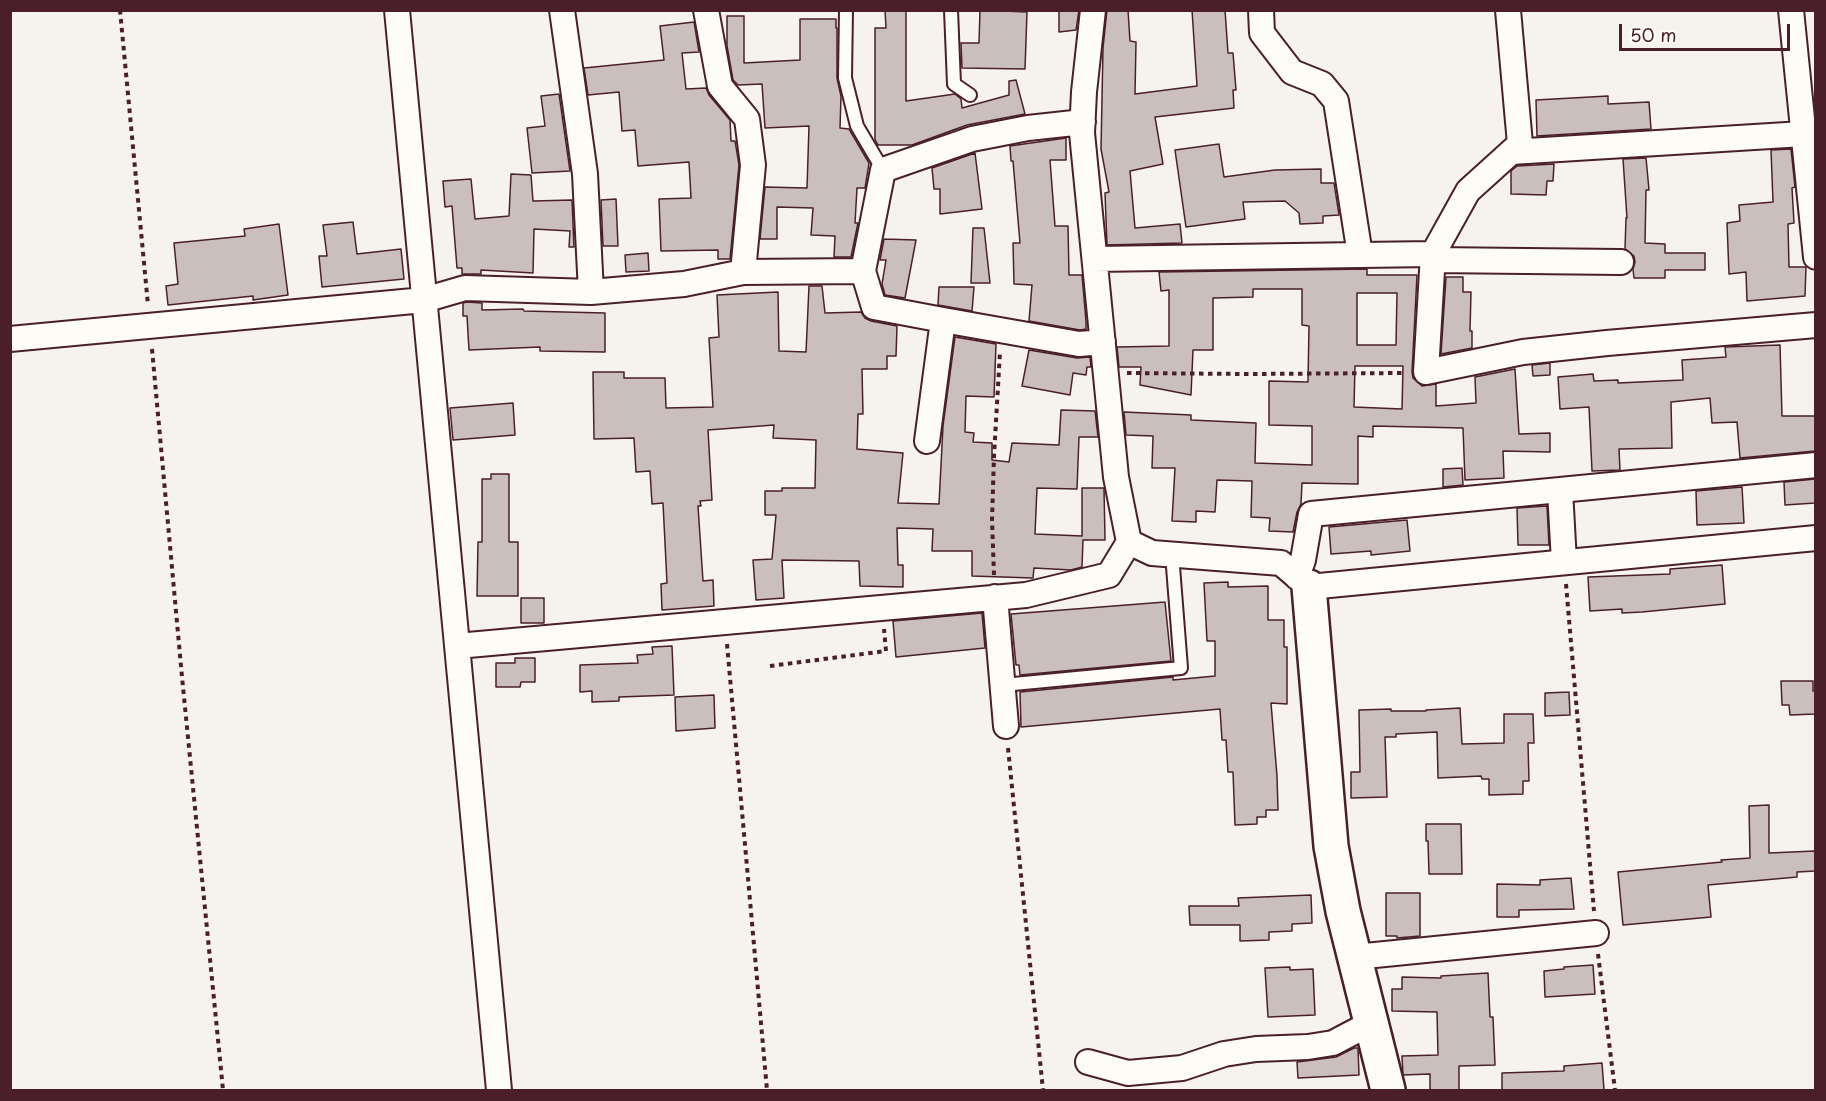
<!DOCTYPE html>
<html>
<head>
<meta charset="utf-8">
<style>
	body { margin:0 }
	#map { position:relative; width:1826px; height:1101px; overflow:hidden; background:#f6f3ef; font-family:"Playpen Sans",sans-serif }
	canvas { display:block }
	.frame { position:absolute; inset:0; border:12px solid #4a1f2b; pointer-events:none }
	.scale { position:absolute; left:1619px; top:24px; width:171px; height:27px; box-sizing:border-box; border:3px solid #4a1f2b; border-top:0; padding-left:8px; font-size:18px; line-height:21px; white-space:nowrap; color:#4a1f2b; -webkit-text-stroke:4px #fdfcf7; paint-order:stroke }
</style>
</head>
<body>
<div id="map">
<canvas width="1826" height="1101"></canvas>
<div class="frame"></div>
<div class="scale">50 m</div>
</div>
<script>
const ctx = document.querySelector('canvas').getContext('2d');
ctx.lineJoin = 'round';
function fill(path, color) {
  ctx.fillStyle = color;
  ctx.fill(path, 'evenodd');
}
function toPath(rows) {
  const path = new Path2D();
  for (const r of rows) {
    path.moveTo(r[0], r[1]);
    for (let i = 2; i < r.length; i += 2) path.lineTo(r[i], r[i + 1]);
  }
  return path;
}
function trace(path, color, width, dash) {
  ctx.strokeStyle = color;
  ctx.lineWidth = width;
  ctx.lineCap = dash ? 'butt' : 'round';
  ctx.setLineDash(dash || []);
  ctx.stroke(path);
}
const building = toPath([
	[885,10,906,10,906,101,955,94,961,99,962,108,1009,95,1009,81,1016,80,1025,114,967,125,912,145,878,145,875,140,875,28,886,28,885,10],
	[980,10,1027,12,1025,69,962,68,961,43,979,43,980,10],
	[1059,10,1079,10,1076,30,1059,32,1059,10],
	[1107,10,1128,10,1130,41,1136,42,1135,94,1197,86,1192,10,1225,10,1228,53,1233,53,1236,90,1233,90,1234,108,1155,117,1163,164,1130,171,1135,228,1180,224,1182,243,1107,245,1105,193,1109,192,1101,149,1103,48,1107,10],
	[727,16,744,16,744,63,800,60,800,19,836,19,836,28,837,28,837,78,841,96,840,128,849,129,869,163,865,188,857,188,855,223,858,223,851,257,834,257,835,236,811,235,813,208,777,207,777,239,760,239,765,187,807,188,809,126,765,128,762,84,738,85,733,80,727,46,727,16],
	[694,22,699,52,682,53,686,89,706,88,709,95,730,120,731,141,735,141,739,165,730,259,718,259,718,250,661,251,659,199,691,198,689,162,638,166,635,130,622,131,619,92,588,95,584,68,664,60,660,26,694,22],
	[559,94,570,171,532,173,527,128,545,126,541,96,559,94],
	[1608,96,1608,104,1649,102,1651,129,1537,136,1536,100,1608,96],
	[1066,138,1066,160,1050,160,1055,226,1068,226,1069,275,1082,275,1086,321,1086,329,1080,330,1029,321,1032,285,1014,284,1013,243,1020,243,1013,161,1011,161,1010,146,1066,138],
	[1219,144,1224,177,1275,170,1321,169,1321,183,1334,183,1339,215,1323,216,1323,223,1300,224,1299,213,1285,201,1243,202,1245,219,1186,227,1175,150,1219,144],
	[1791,149,1795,187,1792,188,1794,223,1788,224,1789,267,1806,267,1805,296,1747,301,1746,272,1729,274,1727,223,1740,221,1739,205,1773,202,1771,150,1791,149],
	[975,153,982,209,940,214,940,189,934,189,932,168,975,153],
	[1646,158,1649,190,1646,190,1645,243,1665,244,1665,253,1705,253,1705,270,1665,270,1665,278,1634,278,1633,269,1635,262,1634,256,1625,249,1626,218,1627,218,1623,159,1646,158],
	[1554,164,1553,181,1547,181,1546,195,1511,194,1511,171,1517,166,1554,164],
	[511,174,531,175,533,201,572,200,574,247,569,247,570,231,534,229,533,273,481,270,481,274,462,274,462,268,457,268,452,206,445,207,443,181,471,179,475,219,509,216,511,174],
	[616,199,618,246,603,246,601,200,616,199],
	[353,222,357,254,401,249,404,279,322,287,319,256,327,256,323,225,353,222],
	[279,224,288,295,253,300,253,296,168,305,166,286,178,284,174,243,245,236,244,229,279,224],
	[973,228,984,228,990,283,971,283,973,228],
	[884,239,916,240,905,298,885,295,882,284,886,260,880,260,884,239],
	[648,253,649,271,626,272,625,255,648,253],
	[1367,269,1367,275,1417,275,1412,372,1413,378,1422,386,1436,384,1436,406,1476,403,1475,377,1515,369,1519,434,1550,433,1550,452,1503,451,1504,478,1465,480,1463,428,1373,426,1373,437,1358,436,1358,484,1302,483,1301,504,1297,512,1293,532,1269,531,1270,518,1251,517,1252,481,1217,480,1215,512,1196,511,1196,522,1172,521,1175,468,1152,468,1153,436,1126,435,1124,412,1191,415,1191,420,1256,423,1255,463,1312,465,1312,426,1269,425,1269,381,1308,382,1309,326,1302,325,1302,289,1253,289,1253,297,1213,298,1213,350,1193,350,1191,395,1140,385,1141,367,1119,367,1117,347,1169,346,1169,290,1161,291,1159,272,1367,269],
	[1357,293,1397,293,1396,345,1357,345,1357,293],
	[1355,366,1403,366,1402,409,1354,407,1355,366],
	[1446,277,1463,277,1463,292,1471,292,1470,331,1472,331,1472,348,1441,354,1446,277],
	[809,286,822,286,825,313,861,312,865,318,871,321,897,326,896,356,887,356,887,369,862,369,863,414,858,414,857,449,903,453,898,503,939,504,943,426,955,337,996,344,994,397,966,396,965,432,974,433,973,442,992,443,992,460,1009,462,1012,443,1059,445,1061,410,1095,411,1098,437,1079,437,1077,489,1037,488,1035,534,1082,536,1082,488,1104,488,1105,540,1083,540,1082,567,1071,570,1034,568,1033,578,972,576,972,551,932,551,933,529,897,528,898,565,903,565,903,587,860,586,859,561,782,560,784,598,756,600,753,560,772,559,776,515,765,515,765,491,782,491,782,488,815,488,816,440,773,438,774,425,708,430,712,500,700,501,701,506,698,506,703,581,713,580,714,606,662,610,661,584,667,583,663,503,652,504,650,471,636,472,634,438,594,439,593,372,624,372,624,378,665,378,666,408,713,407,709,338,719,337,717,295,778,292,779,351,806,352,809,286],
	[939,287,974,287,972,311,938,305,939,287],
	[467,302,482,303,482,310,523,309,524,311,605,313,605,352,540,351,540,347,469,350,467,316,463,316,463,303,467,302],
	[1780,345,1782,416,1815,416,1815,451,1740,458,1737,422,1712,423,1710,398,1671,402,1672,448,1619,449,1620,470,1592,471,1589,407,1560,409,1558,377,1593,374,1594,381,1618,380,1618,383,1683,380,1682,360,1726,357,1725,347,1780,345],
	[1029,350,1077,358,1090,357,1091,367,1087,367,1086,375,1073,373,1070,395,1022,386,1029,350],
	[1550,363,1550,375,1533,376,1532,365,1550,363],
	[513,403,515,435,453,440,450,408,513,403],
	[1462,468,1463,485,1443,487,1443,469,1462,468],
	[491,474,509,474,509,542,518,542,518,596,477,596,478,542,482,542,482,479,491,479,491,474],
	[1815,479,1815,503,1785,505,1784,482,1815,479],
	[1742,487,1744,523,1697,525,1696,491,1742,487],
	[1547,506,1549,545,1518,545,1517,508,1547,506],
	[1407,520,1410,551,1371,555,1371,551,1331,554,1329,527,1407,520],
	[1722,565,1725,604,1642,612,1622,613,1622,609,1590,611,1588,577,1670,574,1670,569,1722,565],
	[1228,582,1228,587,1268,586,1268,620,1284,620,1284,647,1287,647,1287,704,1271,703,1277,776,1278,810,1266,810,1266,817,1257,817,1257,824,1235,825,1233,772,1228,772,1226,740,1222,740,1220,709,1021,727,1020,692,1173,677,1173,680,1215,676,1215,641,1207,641,1204,583,1228,582],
	[521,598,544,598,544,623,521,623,521,598],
	[1165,602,1171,661,1020,675,1019,665,1016,665,1011,614,1165,602],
	[982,613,985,648,896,657,893,621,982,613],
	[672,646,674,695,619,697,619,701,592,702,592,691,580,692,580,665,638,663,637,655,653,654,652,647,672,646],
	[515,658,535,658,535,682,521,682,520,687,496,687,496,663,515,663,515,658],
	[1781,681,1813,681,1813,691,1815,691,1815,714,1790,715,1789,705,1782,705,1781,681],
	[1569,692,1570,715,1545,716,1545,693,1569,692],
	[714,695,715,728,676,731,675,697,714,695],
	[1460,708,1462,744,1504,743,1504,714,1533,714,1534,743,1528,743,1529,781,1523,781,1523,794,1489,795,1489,779,1482,779,1481,776,1438,778,1437,732,1396,734,1396,737,1385,737,1387,797,1351,798,1351,772,1360,772,1359,710,1391,709,1391,711,1426,711,1426,710,1460,708],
	[1769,805,1769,853,1815,851,1815,871,1797,872,1797,877,1708,885,1711,917,1623,925,1618,872,1722,862,1721,860,1750,858,1749,806,1769,805],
	[1426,824,1461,824,1462,874,1429,874,1428,841,1426,841,1426,824],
	[1571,878,1574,909,1519,910,1519,917,1497,917,1497,884,1540,885,1540,880,1571,878],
	[1386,893,1420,893,1420,936,1397,938,1397,936,1386,936,1386,893],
	[1311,895,1312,923,1292,924,1292,931,1269,932,1269,940,1240,941,1240,925,1190,925,1189,906,1239,906,1238,898,1311,895],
	[1593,965,1595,994,1545,997,1544,971,1564,969,1564,967,1593,965],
	[1290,967,1290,970,1313,969,1315,1015,1268,1017,1265,968,1290,967],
	[1488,973,1490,1017,1493,1017,1495,1065,1459,1066,1459,1090,1430,1090,1430,1074,1403,1075,1402,1056,1438,1055,1437,1012,1392,1011,1392,989,1402,989,1402,977,1441,978,1441,976,1488,973],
	[1354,1048,1358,1048,1359,1075,1298,1078,1297,1062,1336,1057,1354,1048],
	[1602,1063,1604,1090,1502,1090,1502,1073,1564,1071,1564,1066,1602,1063]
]);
const path = toPath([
	[120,10,148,305],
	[152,349,182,677,223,1090],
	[1127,373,1247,374,1405,373],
	[994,575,992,520,994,456,1000,352],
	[1566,584,1594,911],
	[727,644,767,1090],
	[770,666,886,651,884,629],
	[1008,748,1043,1090],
	[1598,954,1615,1090]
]);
const lane = toPath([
	[846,10,845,78,857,126,883,170],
	[951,10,954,84,970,95],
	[1003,685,1181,668,1172,554]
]);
const street = toPath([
	[397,10,499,1090],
	[562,10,585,174,591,292],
	[706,10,720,86,747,119,753,165,743,272],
	[1261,10,1262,33,1292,72,1322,84,1336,101,1360,255,1433,254,1426,372,1523,352,1607,343,1816,325],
	[1791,10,1816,257],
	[1511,152,1803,134],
	[1433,254,1468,191,1520,144,1508,10],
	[1095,259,1360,255],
	[1432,260,1621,262],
	[863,271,874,307,943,320,927,441],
	[943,320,1079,344,1103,342],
	[10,339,424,300,465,288,591,292,684,284,743,272,863,271,883,170,972,139,1028,128,1083,122],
	[1560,490,1816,465],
	[1129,542,1152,553,1281,563,1309,587,1816,538],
	[1297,577,1303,560,1311,514,1560,490,1564,562],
	[995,597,1006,726],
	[457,646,1026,595,1109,575,1129,542,1116,477,1082,133,1084,92,1093,10],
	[1355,957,1596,933],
	[1088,1062,1128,1073,1182,1068,1224,1054,1256,1049,1308,1047,1333,1043,1371,1023]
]);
const secondary = toPath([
	[1309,587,1331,846,1343,911,1388,1090]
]);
fill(building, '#cbbfbe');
trace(building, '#4a1f2b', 1.5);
trace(lane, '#4a1f2b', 16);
trace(street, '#4a1f2b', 28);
trace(secondary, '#4a1f2b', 38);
trace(path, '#4a1f2b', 4, [4.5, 4.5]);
trace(lane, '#fdfcf7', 12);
trace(street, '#fdfcf7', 24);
trace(secondary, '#fdfcf7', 33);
</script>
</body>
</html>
